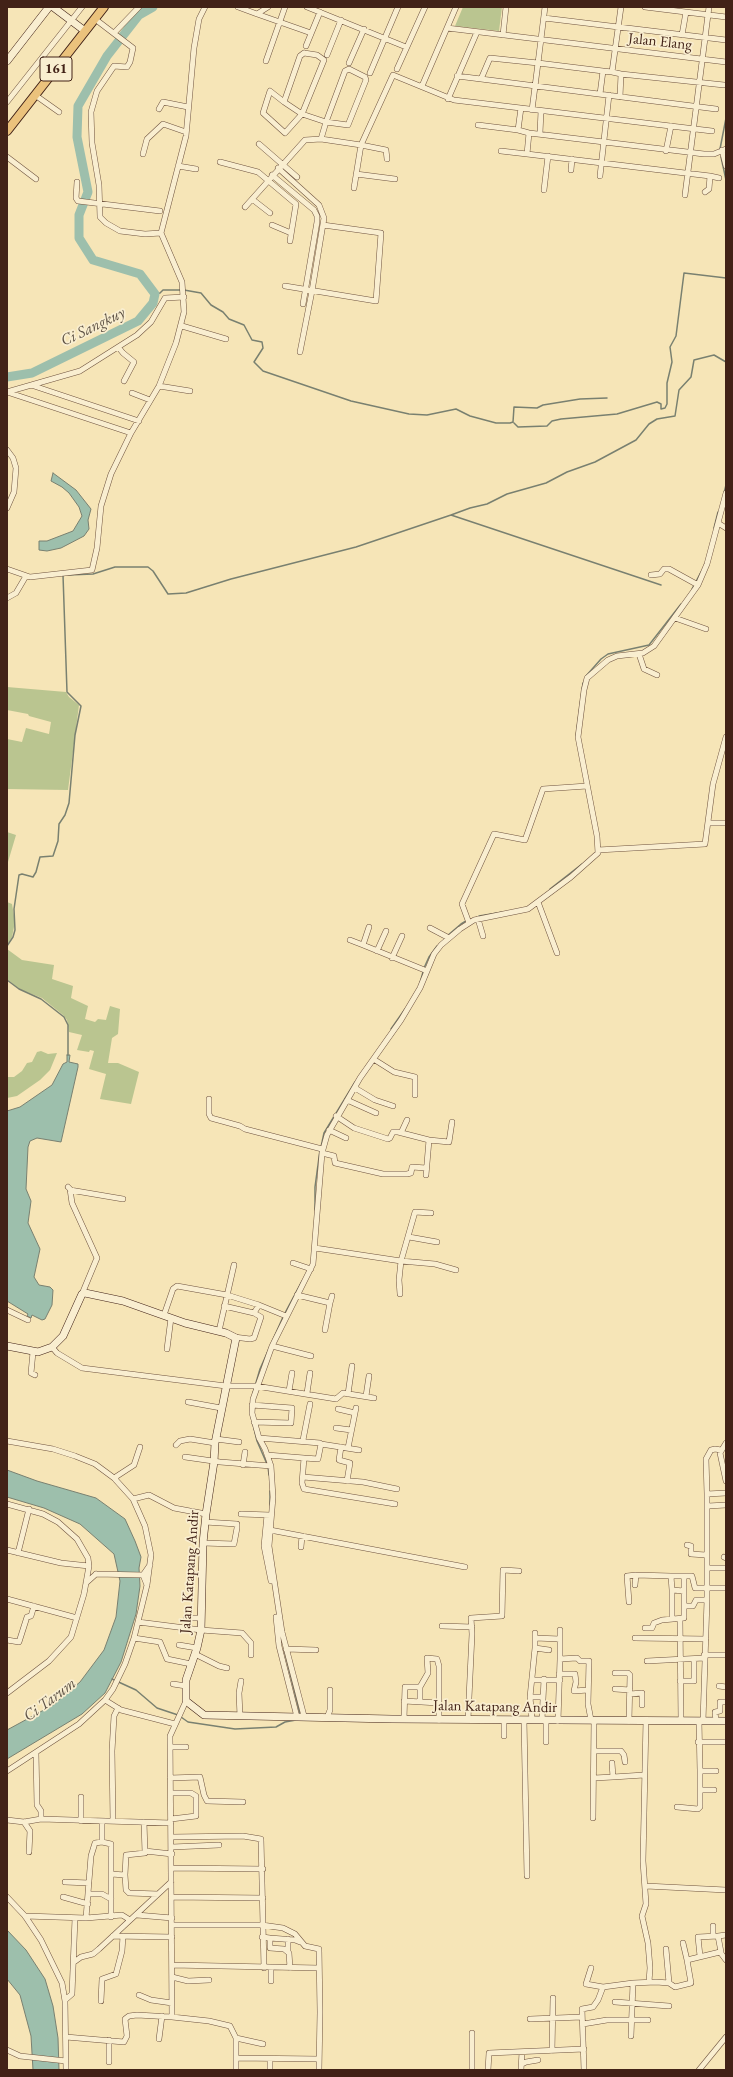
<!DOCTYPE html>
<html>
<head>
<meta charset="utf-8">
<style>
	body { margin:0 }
	#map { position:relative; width:733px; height:2077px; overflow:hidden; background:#f6e5b7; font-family:"EB Garamond",serif }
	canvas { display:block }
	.frame { position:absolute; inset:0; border:8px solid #422217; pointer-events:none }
</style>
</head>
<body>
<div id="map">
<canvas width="733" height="2077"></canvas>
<div class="frame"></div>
</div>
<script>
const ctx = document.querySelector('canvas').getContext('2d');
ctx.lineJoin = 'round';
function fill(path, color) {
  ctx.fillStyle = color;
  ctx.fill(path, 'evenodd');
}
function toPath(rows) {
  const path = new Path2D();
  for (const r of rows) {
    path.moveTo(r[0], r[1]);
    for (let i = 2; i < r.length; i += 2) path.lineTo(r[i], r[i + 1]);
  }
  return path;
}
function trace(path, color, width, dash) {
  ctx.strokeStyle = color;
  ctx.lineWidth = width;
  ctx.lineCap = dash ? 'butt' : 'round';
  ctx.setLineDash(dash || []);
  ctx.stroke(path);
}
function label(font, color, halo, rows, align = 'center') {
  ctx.font = font + ' "EB Garamond",serif';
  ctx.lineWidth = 3.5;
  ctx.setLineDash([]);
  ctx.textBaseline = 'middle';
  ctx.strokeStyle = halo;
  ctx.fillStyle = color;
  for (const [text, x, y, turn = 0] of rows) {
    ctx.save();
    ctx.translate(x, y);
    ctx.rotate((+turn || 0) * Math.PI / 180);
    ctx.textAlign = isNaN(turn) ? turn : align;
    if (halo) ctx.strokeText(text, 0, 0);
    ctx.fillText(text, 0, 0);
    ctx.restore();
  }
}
const green = toPath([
	[463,7,502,7,499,31,455,26],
	[7,687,66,692,69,697,79,705,68,790,7,789,7,739,22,742,26,728,49,734,51,722,29,716,28,714,7,710],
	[7,832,16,835,8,862,7,861],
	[7,902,12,904,15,922,12,937,7,945],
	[7,949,22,960,54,965,52,979,73,986,71,998,88,1006,85,1019,95,1022,98,1019,106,1020,110,1006,120,1009,118,1034,112,1038,108,1063,118,1063,139,1072,131,1104,100,1099,106,1074,89,1069,94,1051,90,1050,89,1052,77,1050,82,1035,69,1032,67,1020,63,1015,42,998,19,989,7,979],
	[41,1051,48,1054,57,1053,50,1070,40,1080,17,1096,7,1098,7,1077,14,1077,22,1071,27,1063,32,1062,37,1052]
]);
const water = toPath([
	[53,473,76,490,91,509,88,520,89,529,84,536,61,548,47,551,39,550,39,541,47,541,73,531,82,516,79,507,69,493,62,487,51,481,53,473],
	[67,1055,70,1055,69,1062,78,1064,78,1067,61,1142,37,1138,30,1141,28,1147,26,1189,31,1201,28,1223,40,1249,34,1277,39,1285,50,1287,53,1290,52,1305,45,1319,42,1320,32,1315,31,1318,27,1316,28,1314,7,1301,7,1111,20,1107,52,1085,63,1064,67,1062,67,1055],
	[7,1470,37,1481,96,1498,125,1519,135,1541,141,1557,139,1568,140,1586,136,1614,121,1662,105,1693,82,1714,7,1759,7,1730,53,1705,80,1682,104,1650,116,1617,120,1581,114,1554,80,1524,44,1508,7,1497,7,1470],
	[7,1930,26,1950,45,1979,53,2006,58,2038,59,2070,33,2070,31,2036,20,1995,7,1979,7,1930]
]);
const stream = toPath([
	[720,149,726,118],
	[721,157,726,180],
	[184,290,201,293,211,305,223,312,229,319,244,325,252,340,262,342,263,348,254,362,263,371,351,401,409,414,427,415,456,409,470,416,496,423,510,423,513,422,514,407,537,408,543,405,580,399,607,398],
	[155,294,160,293,163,290,180,290],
	[514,423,518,427,547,426,552,421,561,419,617,414,657,402,661,404,661,409,665,408,667,404,667,383,672,362,670,347,676,336,684,273,726,278],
	[724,493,726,485],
	[451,515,470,508,487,504,507,494,546,483,567,472,595,462,636,440,649,424,657,419,675,416,679,390,691,377,694,360,714,355,726,362],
	[714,528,718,512],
	[68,575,93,574,115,567,148,567,153,571,168,594,186,593,231,579,356,547,451,515,661,585],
	[692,589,701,572],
	[586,676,601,659,608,654,649,645,681,604],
	[576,737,583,683],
	[550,889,582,864],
	[479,916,503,912],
	[447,936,461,924,466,921],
	[7,946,13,937,15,930,14,909,19,875,22,874,33,877,36,872,40,857,53,856,58,841,59,824,65,815,69,803,75,735,81,706,67,692,63,575],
	[424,968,429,957,437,946],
	[7,980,19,989,41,999,64,1017,68,1025,68,1055],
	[420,983,423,972],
	[391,1029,405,1009],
	[321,1147,324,1133,355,1082],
	[315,1210,315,1187,320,1150],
	[285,1313,302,1281],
	[253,1393,260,1369,283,1317],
	[251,1416,257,1441,267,1464],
	[268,1467,269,1475],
	[270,1505,270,1491],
	[284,1649,300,1714],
	[112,1679,136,1690,157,1708,178,1715],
	[181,1717,188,1722,235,1729,276,1727,285,1722,296,1720]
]);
const river = toPath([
	[7,377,32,373,138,321,153,303,155,294,140,274,93,260,79,238,79,215,88,192,77,137,78,106,107,56,139,15,153,7]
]);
const street = toPath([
	[238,7,257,14,268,7],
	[307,7,406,47],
	[545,7,538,63,490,58,481,79,716,109],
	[645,7,726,17],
	[257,14,311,33],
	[544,18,726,40],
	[95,19,133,48,130,62,127,67,114,66,97,91,91,112,92,143,99,185,100,217,106,223,120,231,145,234,161,233],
	[447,28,726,62],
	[114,33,139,7],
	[503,35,506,7],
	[682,35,686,12],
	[306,46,320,12],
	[304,53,317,55,324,60,302,114,284,102,300,56,304,53],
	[327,55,341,20],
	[266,61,285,7],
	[349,63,364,29],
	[397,69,425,7],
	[370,73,398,7],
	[621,74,724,85],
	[457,76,481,79],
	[422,86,456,7],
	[600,94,603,71,612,72],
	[35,95,59,112],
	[620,97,621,74,612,72,621,7],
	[448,99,477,32],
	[7,102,82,7],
	[284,102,270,91,263,113,285,133,302,114,326,122,348,125,366,80,365,77,349,69,345,71,326,122,321,139],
	[521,108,518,130,529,133,704,154,714,154,726,149],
	[159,109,163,102,188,107],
	[532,110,538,63,603,71],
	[478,125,518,130],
	[529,133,527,154,710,176,709,189,705,192],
	[540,133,541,111],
	[259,144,297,177],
	[722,150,726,166],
	[501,151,527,154],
	[666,151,671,126],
	[143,154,147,139,163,124,186,132],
	[7,157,36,179],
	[220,162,258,172,296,204,290,241],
	[178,166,196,169],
	[278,168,319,205,324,218,312,291,300,352],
	[571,170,572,159],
	[356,174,395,179],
	[272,175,314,210,317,216,317,222,303,304],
	[600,176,609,95],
	[710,176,719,178],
	[77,182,76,198,78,201,160,211],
	[354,188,361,145,386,150,387,159],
	[544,190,548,156],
	[685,195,709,7],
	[252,199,270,213],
	[245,207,305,140,321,139,361,145,393,75,454,100,712,131],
	[272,225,291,233],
	[285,286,376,301,381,233,323,225],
	[182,326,226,339],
	[119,348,123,353,134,362,124,381],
	[31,385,139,421],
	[159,386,190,391],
	[7,392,80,371,137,335,151,322,165,298,184,297],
	[7,392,131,433],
	[132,393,150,400],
	[7,450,13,458,16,468,14,492,7,508],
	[718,523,726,528],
	[7,569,30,577,92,570,97,548,101,506,111,474,131,433,159,386,176,343,184,312,182,282,161,233,186,136,194,48,199,19,205,7],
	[651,575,660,574,664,569,669,569,698,585],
	[7,598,16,593,26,576],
	[675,618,706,629],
	[639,654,644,669,657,675],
	[708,823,726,823],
	[598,850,705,844,713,784,726,737],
	[538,902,557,953],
	[478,919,483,936],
	[469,923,462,904,494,834,525,840,543,789,587,786],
	[369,927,363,945,427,971],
	[430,928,449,938],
	[350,940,363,945],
	[377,951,386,931],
	[392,958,402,936],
	[375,1060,394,1072,415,1077,415,1095],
	[355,1088,375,1100,393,1106],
	[209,1099,209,1114,211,1118,240,1126,245,1129,322,1149],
	[347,1100,376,1113],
	[336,1116,354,1128,388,1139,390,1138,393,1132,398,1132,429,1140,426,1175],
	[329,1130,346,1138],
	[401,1133,407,1120],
	[429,1140,449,1142,452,1122],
	[322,1153,334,1156,335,1163,383,1174,407,1174,411,1173,412,1167,426,1168],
	[68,1187,70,1189,72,1203,97,1258,82,1294],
	[70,1190,123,1199],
	[409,1237,437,1242],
	[315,1248,401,1261,415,1212,431,1213],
	[293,1263,311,1269],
	[400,1294,399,1280,401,1261,435,1264,456,1270],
	[297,1295,330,1303,325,1330],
	[330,1303,332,1296],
	[224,1306,254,1313],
	[7,1310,28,1320],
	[164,1315,173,1289,177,1286,227,1295,259,1305,286,1316],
	[219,1331,234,1265],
	[234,1337,250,1339,254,1338,261,1317,254,1313,259,1305],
	[272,1346,311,1356],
	[52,1347,57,1353,82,1368,226,1386,256,1386,336,1399,343,1393,374,1398],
	[167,1349,171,1318],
	[33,1352,31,1373,35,1375],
	[289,1391,292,1373],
	[307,1393,310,1373],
	[348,1394,352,1366],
	[366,1396,369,1376],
	[188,1402,221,1408],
	[252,1405,292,1408,291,1423,254,1422],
	[338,1409,355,1413],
	[336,1428,351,1430],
	[259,1438,320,1443,321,1444,318,1459,304,1458],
	[216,1439,239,1442],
	[303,1440,310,1404],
	[7,1441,53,1449,75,1456,95,1464,114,1478,133,1499,145,1526,151,1555,147,1585,134,1638,125,1664,113,1689,105,1700,79,1724,7,1771],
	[726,1443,720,1453,726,1481],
	[321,1444,359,1450],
	[176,1445,180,1441,190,1439,215,1443],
	[341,1447,339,1460,350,1463,347,1481],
	[348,1448,356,1408],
	[267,1455,304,1458,302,1483,304,1489,395,1504],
	[185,1457,220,1462,271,1466],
	[243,1465,245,1452],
	[303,1477,363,1482,397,1489],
	[114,1478,134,1465,140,1447],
	[707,1494,706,1459,711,1450,715,1449,721,1450],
	[133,1499,149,1495,174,1508,206,1514],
	[7,1504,43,1514,58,1522,77,1539,88,1558,89,1566,84,1594,71,1637,49,1661,7,1693],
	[708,1506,726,1505],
	[241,1514,270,1515],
	[267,1515,264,1546,271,1581],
	[270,1530,465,1567],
	[203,1543,234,1544,237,1528,237,1524,205,1522],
	[687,1545,691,1546,691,1554,706,1555],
	[301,1547,302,1536],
	[7,1550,61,1563,89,1566],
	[18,1553,29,1509],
	[724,1557,726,1558],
	[707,1568,726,1568],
	[96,1574,143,1575],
	[671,1576,692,1576,695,1588,707,1588,707,1494,726,1493],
	[86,1583,96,1574],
	[147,1585,143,1575,150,1565],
	[635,1585,636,1575,671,1576,672,1590,684,1591],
	[7,1599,77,1618],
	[629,1602,627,1576,636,1575],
	[684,1606,693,1606,696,1600,707,1600,707,1588,726,1588],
	[276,1617,279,1646,297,1717],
	[186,1618,200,1618],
	[672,1619,672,1590],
	[680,1619,681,1721],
	[138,1622,201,1630,242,1633,251,1643,251,1655],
	[442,1626,472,1627],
	[645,1628,652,1628,654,1623,662,1620,684,1618,684,1576],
	[560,1630,560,1659,577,1658,580,1661,589,1661,588,1704,591,1720],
	[134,1638,160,1642,167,1659,191,1664],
	[535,1638,560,1639],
	[635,1638,706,1639],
	[7,1640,19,1642,27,1617,31,1616,34,1606],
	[179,1645,197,1648],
	[535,1648,535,1633],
	[286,1649,316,1650],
	[195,1654,219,1666,227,1668],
	[704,1655,726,1655],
	[647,1661,704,1658],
	[615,1673,628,1673,630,1675,629,1721],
	[559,1674,575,1674,576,1682,574,1691,588,1690],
	[532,1680,560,1680],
	[680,1681,694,1681,694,1659],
	[173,1684,186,1686],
	[719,1686,726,1687],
	[615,1689,630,1690],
	[630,1694,642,1693,642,1705],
	[530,1697,542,1697],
	[105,1700,121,1710,175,1724],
	[186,1701,170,1736,172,2017,209,2021,230,2026,236,2038,236,2070],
	[404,1701,439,1703],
	[420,1702,420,1687,428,1673,427,1658,437,1659,439,1666,439,1720],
	[240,1716,239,1693,241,1681],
	[304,1716,282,1632,269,1546,273,1497,271,1466,265,1449,259,1438,252,1413,253,1399,272,1346,313,1264,322,1153,327,1135,360,1078,401,1020,420,988,434,954,441,945,460,929,474,920,528,909,571,877,598,853,597,836,578,737,584,690,587,678,608,660,617,656,643,653,654,646,698,585,707,564,726,493],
	[327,1718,330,1710,330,1690],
	[404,1719,405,1687,420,1687],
	[468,1719,472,1634,471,1618,502,1616,503,1570,519,1571],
	[524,1720,527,1876],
	[532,1720,530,1697,535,1648,549,1650],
	[542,1720,544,1679],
	[546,1720,546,1742],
	[646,1720,643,1861,646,1904,642,1916,648,1943,650,1968,649,1982],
	[558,1721,560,1659],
	[699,1721,700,1771,716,1771],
	[703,1721,707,1600],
	[716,1721,715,1712,720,1711,720,1702,726,1702],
	[504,1736,504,1720],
	[698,1742,726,1742],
	[170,1747,186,1747],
	[594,1751,621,1751,624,1755,625,1762],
	[36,1753,37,1805,41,1811,41,1819],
	[613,1777,644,1775],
	[170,1778,200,1777,204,1795,207,1801,243,1802],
	[594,1778,613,1777,612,1763],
	[700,1790,714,1790],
	[171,1793,191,1793,196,1796,196,1816,171,1819],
	[677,1807,698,1809,700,1807,700,1771],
	[593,1818,594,1721],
	[7,1820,24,1822,41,1819,171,1823],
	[81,1821,81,1797],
	[102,1821,102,1842],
	[113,1821,112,1751,114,1716,118,1708],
	[24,1822,30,1831,29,1852],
	[172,1837,243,1836,261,1839,264,1968],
	[172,1847,219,1845],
	[145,1851,172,1854],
	[172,1868,263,1869],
	[125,1875,126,1855,145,1853,144,1822],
	[65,1882,89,1883],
	[646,1886,726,1890],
	[89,1894,102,1894,111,1899],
	[7,1897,25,1916,41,1940,62,1983,65,2001,66,2070],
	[63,1897,88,1904],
	[171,1897,263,1898],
	[137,1915,172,1918],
	[25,1916,86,1918,122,1915,130,1920],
	[111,1917,111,1874,125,1875,126,1890,129,1893,158,1894],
	[86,1918,91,1856,95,1843,102,1842,111,1844,111,1874],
	[172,1925,262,1925,283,1928,295,1934,305,1946,319,1949,320,2012,319,2070],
	[713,1926,713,1936],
	[113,1936,172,1937],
	[718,1936,726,1935],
	[262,1937,270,1938,270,1948,284,1949,289,1953,290,1968],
	[270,1938,295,1940,300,1942],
	[288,1939,288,1952],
	[683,1943,687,1960],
	[666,1949,669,1983],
	[700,1956,698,1937,718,1936,721,1952],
	[74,1962,81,1957,93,1954,99,1949,171,1882],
	[172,1965,319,1968],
	[591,1968,586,1984,603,1987,633,1983,656,1982,669,1983,675,1987,691,1983,687,1960,720,1952,726,1960],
	[172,1977,188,1981,209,1980],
	[271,1981,271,1968],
	[139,1995,151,2000,172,2003],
	[65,2000,72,1994,75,1918],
	[101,2001,102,1979,116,1974,122,1951,123,1936],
	[615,2002,669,2006],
	[530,2019,582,2017],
	[583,2024,607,2020,648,2020],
	[631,2036,633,1983],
	[66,2037,124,2042,127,2036,125,2019,129,2016,137,2015,172,2017],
	[236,2038,263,2044],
	[159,2039,162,2016],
	[109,2040,109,2062],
	[7,2050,20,2056,66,2061],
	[552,2051,553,1998],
	[236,2058,319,2059],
	[270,2059,270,2070],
	[522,2064,526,2062,538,2060],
	[472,2070,472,2033],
	[488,2070,489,2053,584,2049],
	[521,2070,522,2052],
	[584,2070,582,2009,593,2007,598,2000,603,1987],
	[699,2070,726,2037]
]);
const secondary = toPath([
	[53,7,85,31],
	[7,61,49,7],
	[7,1346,38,1352,52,1347,63,1336,82,1294,85,1293,123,1301,185,1323,226,1333,236,1338,215,1443,214,1462,206,1514,203,1543,201,1630,197,1648,186,1680,186,1701,204,1715,392,1719,726,1721]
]);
const primary = toPath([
	[7,131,104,7]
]);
const shields = [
	[56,69,32]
];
const shieldNames = [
	["161",56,69]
];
const streetNames = [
	["Jalan Elang",660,42,6],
	["Jalan Katapang Andir",190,1572,-86],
	["Jalan Katapang Andir",495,1707,1]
];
const waterNames = [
	["Ci Sangkuy",93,327,-26],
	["Ci Tarum",50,1700,-37]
];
fill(green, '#bac590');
fill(water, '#9dbfac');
trace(water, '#798070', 1);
trace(stream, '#798070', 1.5);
trace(river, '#9dbfac', 9);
trace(street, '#6f533f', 6);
trace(secondary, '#422217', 8);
trace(primary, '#422217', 10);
trace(street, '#f9eed0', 5);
trace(secondary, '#f9eed0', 7);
trace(primary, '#ebc27c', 8);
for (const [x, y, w] of shields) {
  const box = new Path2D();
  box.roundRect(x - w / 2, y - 12, w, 24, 3);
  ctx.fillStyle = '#f9eed0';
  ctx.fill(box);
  trace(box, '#422217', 1);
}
label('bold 14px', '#422217', null, shieldNames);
label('15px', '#422217', '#f9eed0', streetNames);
label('italic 16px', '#5d5144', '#f9eed0', waterNames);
</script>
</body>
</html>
